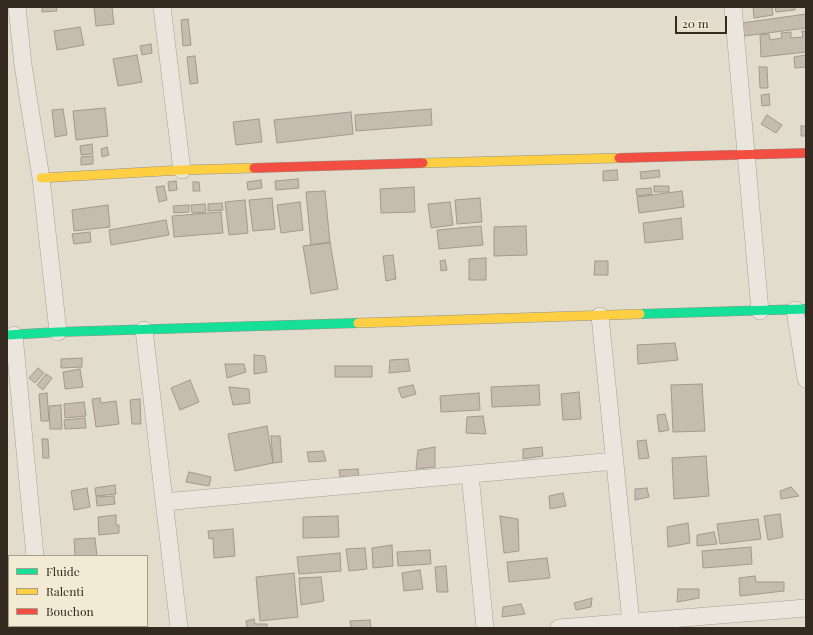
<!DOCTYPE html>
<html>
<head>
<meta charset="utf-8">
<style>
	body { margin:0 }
	#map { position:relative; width:813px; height:635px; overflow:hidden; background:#e2dccd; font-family:"Playfair Display",serif }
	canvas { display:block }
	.frame { position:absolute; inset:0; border:8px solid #342a1f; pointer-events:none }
	.legend { position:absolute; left:8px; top:555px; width:140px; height:72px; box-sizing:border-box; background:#f2ead3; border:1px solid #a69d8b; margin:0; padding:5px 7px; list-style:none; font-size:12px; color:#342a1f }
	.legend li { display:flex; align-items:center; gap:8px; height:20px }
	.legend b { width:20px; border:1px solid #a69d8b }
	.scale { position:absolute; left:675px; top:16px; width:52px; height:18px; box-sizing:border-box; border:2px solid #342a1f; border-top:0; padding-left:5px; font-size:12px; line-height:14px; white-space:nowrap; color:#342a1f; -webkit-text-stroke:3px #f2ead3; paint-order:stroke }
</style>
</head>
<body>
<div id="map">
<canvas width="813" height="635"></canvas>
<div class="frame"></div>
<ul class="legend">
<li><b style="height:5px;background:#16e098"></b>Fluide</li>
<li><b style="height:5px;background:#ffcf43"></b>Ralenti</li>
<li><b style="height:5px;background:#f24e42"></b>Bouchon</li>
</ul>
<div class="scale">20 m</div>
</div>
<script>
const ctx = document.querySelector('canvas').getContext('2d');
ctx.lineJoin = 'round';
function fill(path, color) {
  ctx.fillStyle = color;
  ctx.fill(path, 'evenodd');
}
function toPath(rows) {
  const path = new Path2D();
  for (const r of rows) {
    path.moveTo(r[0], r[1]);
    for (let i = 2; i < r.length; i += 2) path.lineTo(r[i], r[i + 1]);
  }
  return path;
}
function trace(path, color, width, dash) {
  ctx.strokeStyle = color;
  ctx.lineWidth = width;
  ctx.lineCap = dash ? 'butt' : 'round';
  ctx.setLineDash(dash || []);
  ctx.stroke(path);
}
const building = toPath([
	[42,7,56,7,57,11,42,12,42,7],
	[94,7,112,7,114,24,96,26,94,7],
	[753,7,772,7,773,15,754,18,753,7],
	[775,7,795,7,795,10,776,12,775,7],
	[806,14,806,28,744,36,742,23,806,14],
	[188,19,191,45,183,46,181,20,188,19],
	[80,27,84,45,57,50,54,31,80,27],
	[802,31,806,31,806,52,761,57,760,35,769,34,770,40,782,38,781,33,791,32,791,38,803,37,802,31],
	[151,44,152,53,142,55,140,46,151,44],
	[137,55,142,82,118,86,113,59,137,55],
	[806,55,806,67,795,68,794,57,806,55],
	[195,56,198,83,190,84,187,57,195,56],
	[759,67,767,67,768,88,760,88,759,67],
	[769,94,770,105,762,106,761,95,769,94],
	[105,108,108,136,76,140,73,111,105,108],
	[63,109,67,135,55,137,52,110,63,109],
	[431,109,432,125,356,131,355,115,431,109],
	[351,112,353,134,277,143,274,120,351,112],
	[767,115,782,125,776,133,761,124,767,115],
	[259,119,262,142,236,145,233,122,259,119],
	[801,126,806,126,806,136,801,136,801,126],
	[92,144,93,154,81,155,80,146,92,144],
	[107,147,109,155,102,157,101,149,107,147],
	[93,156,93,164,81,165,81,157,93,156],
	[617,170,618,180,603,181,603,171,617,170],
	[659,170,660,177,641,179,640,172,659,170],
	[298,179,299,188,276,190,275,181,298,179],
	[261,180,262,188,248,190,247,182,261,180],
	[176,181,177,190,169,191,168,182,176,181],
	[193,182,199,182,200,191,193,191,193,182],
	[164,186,167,200,159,202,156,187,164,186],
	[654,186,669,186,669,192,654,192,654,186],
	[414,187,415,212,381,213,380,189,414,187],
	[651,188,652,194,637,196,636,189,651,188],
	[325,191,330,243,311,245,306,192,325,191],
	[682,191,684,207,639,213,637,197,682,191],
	[272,198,275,229,253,231,249,200,272,198],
	[480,198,482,222,457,224,455,200,480,198],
	[245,200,248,233,229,235,225,202,245,200],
	[300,202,303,230,281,233,277,205,300,202],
	[450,202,453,225,431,228,428,204,450,202],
	[222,203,223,210,208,211,208,204,222,203],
	[205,204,206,212,192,213,191,205,205,204],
	[108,205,110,227,74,231,72,210,108,205],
	[189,205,189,212,174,213,173,206,189,205],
	[221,212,223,233,174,237,172,216,221,212],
	[681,218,683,239,645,243,643,223,681,218],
	[166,220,169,235,111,245,109,230,166,220],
	[481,226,483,245,439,249,437,230,481,226],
	[526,226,527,255,494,256,494,227,526,226],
	[90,232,91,242,74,244,72,234,90,232],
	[330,242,338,289,311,294,303,246,330,242],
	[393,255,396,279,386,281,383,256,393,255],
	[486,258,486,280,469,280,469,259,486,258],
	[445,260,447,270,441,271,440,261,445,260],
	[595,261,608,261,608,275,594,275,595,261],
	[675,343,678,360,638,364,637,345,675,343],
	[254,355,265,356,267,372,254,374,254,355],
	[82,358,82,367,61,368,61,359,82,358],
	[408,359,410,371,389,373,390,360,408,359],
	[225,364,244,364,246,372,227,378,225,364],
	[335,366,372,366,372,377,335,377,335,366],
	[38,368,44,373,35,383,29,378,38,368],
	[80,369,83,387,65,389,63,372,80,369],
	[46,374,52,378,43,390,37,385,46,374],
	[190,380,199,402,180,410,171,388,190,380],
	[702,384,705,431,673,432,671,385,702,384],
	[413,385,416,394,402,398,398,388,413,385],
	[539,385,540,405,492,407,491,387,539,385],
	[229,387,249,389,250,403,233,405,229,387],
	[579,392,581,419,563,420,561,394,579,392],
	[47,393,49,421,41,421,39,394,47,393],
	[479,393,480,410,441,412,440,396,479,393],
	[100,398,101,403,116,401,119,424,96,427,92,399,100,398],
	[140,399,141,424,132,424,130,400,140,399],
	[84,402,86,416,65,418,64,404,84,402],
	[61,405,62,429,50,429,49,406,61,405],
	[665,414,669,430,659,432,657,415,665,414],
	[483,416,486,434,466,433,467,417,483,416],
	[85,418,86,428,65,429,64,420,85,418],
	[267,426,273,463,235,471,228,434,267,426],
	[271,436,280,436,282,462,273,463,271,436],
	[42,439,48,439,49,458,43,458,42,439],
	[646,440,649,458,639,459,637,441,646,440],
	[435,447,435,467,416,469,418,450,435,447],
	[542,447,543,456,523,459,523,449,542,447],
	[323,451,326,461,309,462,307,452,323,451],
	[706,456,709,496,674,499,672,458,706,456],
	[358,469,359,476,340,477,339,470,358,469],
	[189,472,211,477,209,486,186,482,189,472],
	[115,485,116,494,96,496,95,488,115,485],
	[791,487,799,496,781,499,780,491,791,487],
	[87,488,90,507,74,510,71,491,87,488],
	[647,488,649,497,635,500,635,489,647,488],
	[563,493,566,506,550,509,549,496,563,493],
	[114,496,115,504,97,506,96,497,114,496],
	[780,514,783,537,768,540,764,516,780,514],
	[116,515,116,525,119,525,119,533,99,535,98,517,116,515],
	[338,516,339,537,303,538,303,517,338,516],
	[500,516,518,519,519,551,504,553,500,516],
	[758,519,761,539,720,544,717,524,758,519],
	[688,523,690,543,668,547,667,527,688,523],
	[233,529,235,556,214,558,213,538,209,539,208,531,233,529],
	[714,532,717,544,697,546,697,535,714,532],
	[95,538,97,556,75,556,74,539,95,538],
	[392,545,393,566,373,568,372,548,392,545],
	[751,547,752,564,703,568,702,551,751,547],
	[365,548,367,569,349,571,346,549,365,548],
	[430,550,431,564,398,566,397,552,430,550],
	[340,553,341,571,299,574,297,557,340,553],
	[547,558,550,578,509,582,507,562,547,558],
	[446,566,448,592,437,592,435,567,446,566],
	[420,570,423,589,404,591,402,573,420,570],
	[294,573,298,617,260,621,256,577,294,573],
	[755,576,756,582,784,582,784,591,740,596,739,578,755,576],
	[321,577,324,601,301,605,299,578,321,577],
	[678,589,699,589,699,598,677,602,678,589],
	[592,598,591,607,576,610,574,603,592,598],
	[7,602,9,602,9,626,21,626,21,628,7,628,7,602],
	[521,604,525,614,502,617,503,607,521,604],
	[254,619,255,624,267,624,267,628,247,628,246,621,254,619],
	[370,620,371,628,351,628,350,621,370,620]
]);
const street = toPath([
	[17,7,23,65,41,178,58,332],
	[162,7,182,170],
	[733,7,760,311],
	[795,310,806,379],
	[600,316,631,622],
	[144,330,179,628],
	[14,335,35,556],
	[470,474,485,628],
	[164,502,615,461],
	[41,626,41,628],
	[559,628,806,608]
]);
const fast = toPath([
	[640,314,806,309],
	[7,335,58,332,358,323]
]);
const slow = toPath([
	[423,163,619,158],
	[41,178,182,170,254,168],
	[358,323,640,314]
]);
const jam = toPath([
	[619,158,806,153],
	[254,168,423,163]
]);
fill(building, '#c5bbae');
trace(building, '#a2988d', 1);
trace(street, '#a7a196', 18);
trace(fast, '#979186', 10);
trace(slow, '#979186', 10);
trace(jam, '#979186', 10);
trace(street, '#eae6de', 17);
trace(fast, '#16e098', 9);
trace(slow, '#ffcf43', 9);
trace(jam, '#f24e42', 9);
</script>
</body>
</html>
